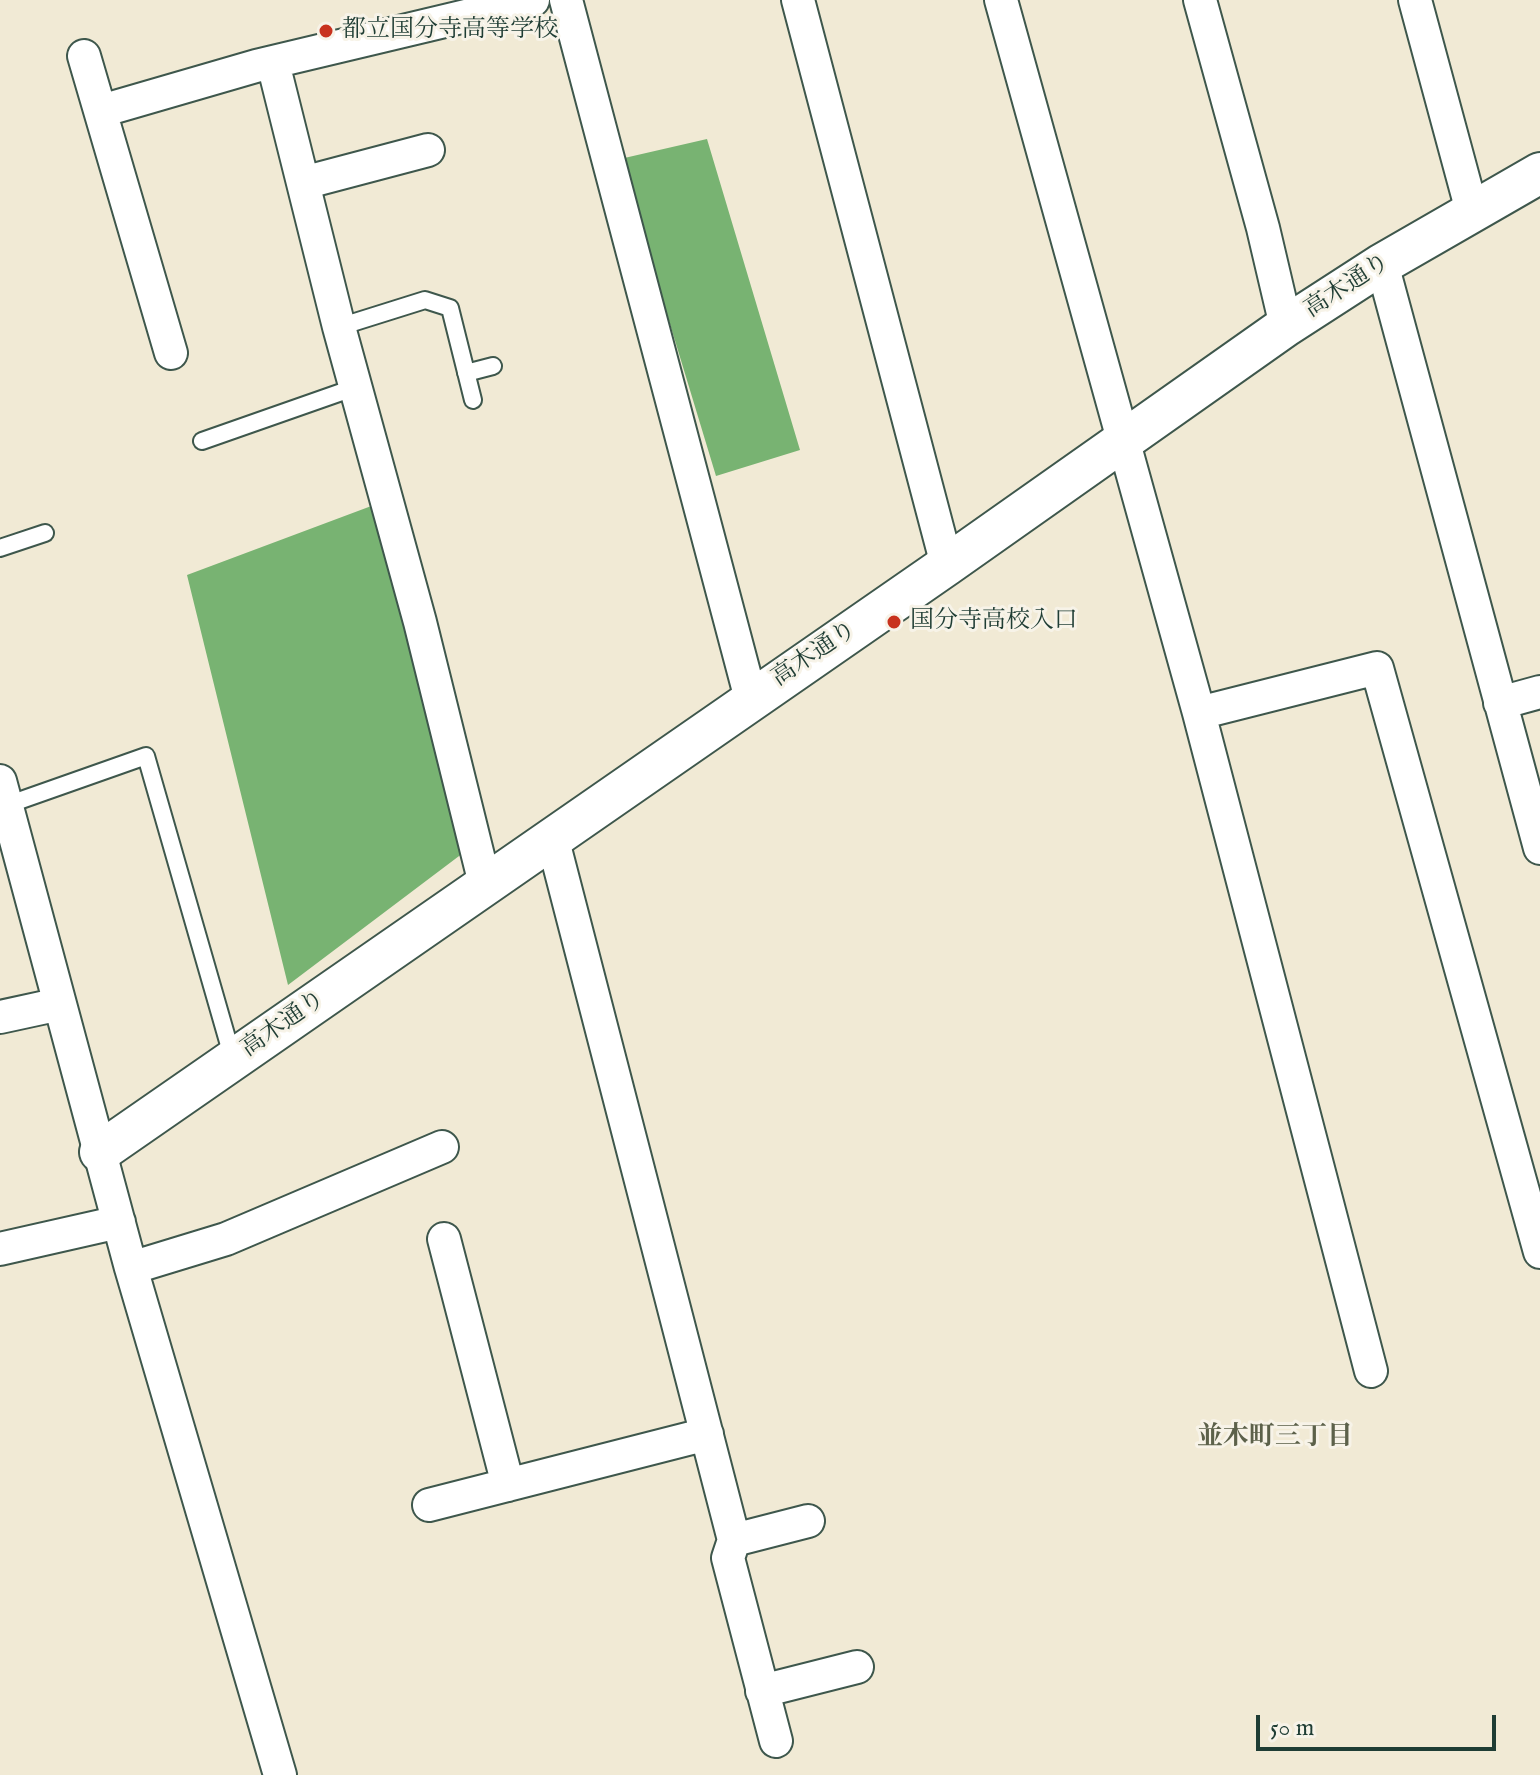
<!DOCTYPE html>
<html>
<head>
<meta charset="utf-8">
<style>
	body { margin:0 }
	#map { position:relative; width:1540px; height:1775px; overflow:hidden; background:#f1ead5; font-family:"IM FELL English",serif }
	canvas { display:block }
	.scale { position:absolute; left:1256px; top:1715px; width:240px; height:36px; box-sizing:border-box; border:4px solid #1f3d34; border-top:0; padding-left:10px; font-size:24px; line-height:28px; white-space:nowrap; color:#1f3d34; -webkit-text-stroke:6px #f7f3e8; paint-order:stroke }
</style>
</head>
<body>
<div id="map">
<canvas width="1540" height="1775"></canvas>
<div class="scale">50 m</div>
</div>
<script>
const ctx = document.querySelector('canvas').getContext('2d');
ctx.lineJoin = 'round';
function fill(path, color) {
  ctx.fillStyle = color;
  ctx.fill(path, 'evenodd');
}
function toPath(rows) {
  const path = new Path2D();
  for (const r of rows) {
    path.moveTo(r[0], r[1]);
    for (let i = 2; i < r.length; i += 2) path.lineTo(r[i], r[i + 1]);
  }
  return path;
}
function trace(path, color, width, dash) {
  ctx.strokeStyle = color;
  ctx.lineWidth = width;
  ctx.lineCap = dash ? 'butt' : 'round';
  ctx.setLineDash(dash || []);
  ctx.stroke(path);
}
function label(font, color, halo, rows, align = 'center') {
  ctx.font = font + ' "IM FELL English","Noto Serif JP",serif';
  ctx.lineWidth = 6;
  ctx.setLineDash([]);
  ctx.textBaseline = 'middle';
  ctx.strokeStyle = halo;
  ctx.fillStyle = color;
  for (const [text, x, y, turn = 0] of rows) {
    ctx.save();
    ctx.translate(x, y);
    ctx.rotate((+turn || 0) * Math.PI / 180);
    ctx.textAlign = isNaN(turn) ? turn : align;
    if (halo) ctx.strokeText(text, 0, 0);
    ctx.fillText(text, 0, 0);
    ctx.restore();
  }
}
const forest = toPath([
	[707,139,800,450,716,476,620,159],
	[374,505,475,844,288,985,187,575]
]);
const service = toPath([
	[339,327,425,300,450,308,473,400],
	[466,373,493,366],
	[202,441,356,387],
	[0,548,45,533],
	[7,805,146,756,233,1059]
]);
const minor = toPath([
	[566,0,751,699],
	[798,0,947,565],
	[1001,0,1199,713,1371,1371],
	[1200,0,1263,228,1286,326],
	[1415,0,1472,211],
	[84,56,171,353],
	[273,63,339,327,420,622,485,884],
	[101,111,256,66,533,0],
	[303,183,428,150],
	[1382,264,1540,848],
	[1500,703,1540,692],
	[1199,713,1377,668,1540,1252],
	[0,781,131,1268,280,1775],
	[552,837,734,1540,728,1558,776,1741],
	[0,1017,60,1004],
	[444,1239,508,1485],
	[0,1249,119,1222],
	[131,1268,226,1239,442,1147],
	[429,1505,707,1434],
	[734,1540,808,1521],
	[762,1691,857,1667]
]);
const tertiary = toPath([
	[100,1152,947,565,1286,326,1382,264,1540,173]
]);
const markers = [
	[326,31,8,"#c8321e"],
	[894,622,8,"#c8321e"]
];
const poiNames = [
	["都立国分寺高等学校",342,31],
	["国分寺高校入口",910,622]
];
const streetNames = [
	["高木通り",1348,287,-33],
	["高木通り",815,655,-34],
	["高木通り",284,1025,-35]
];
const neighbourhoodNames = [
	["並木町三丁目",1275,1439]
];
fill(forest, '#78b372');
trace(service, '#3e574c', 20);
trace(minor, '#3e574c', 36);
trace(tertiary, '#3e574c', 44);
trace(service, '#fff', 16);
trace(minor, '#fff', 32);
trace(tertiary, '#fff', 40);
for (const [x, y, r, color] of markers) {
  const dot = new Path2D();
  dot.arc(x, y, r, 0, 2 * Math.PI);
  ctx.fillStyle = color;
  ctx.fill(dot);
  trace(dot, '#f7f3e8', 3);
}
label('24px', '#1f3d34', '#f7f3e8', poiNames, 'left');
label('24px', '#1f3d34', '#f7f3e8', streetNames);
label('bold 26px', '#5c614a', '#f7f3e8', neighbourhoodNames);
</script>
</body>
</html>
